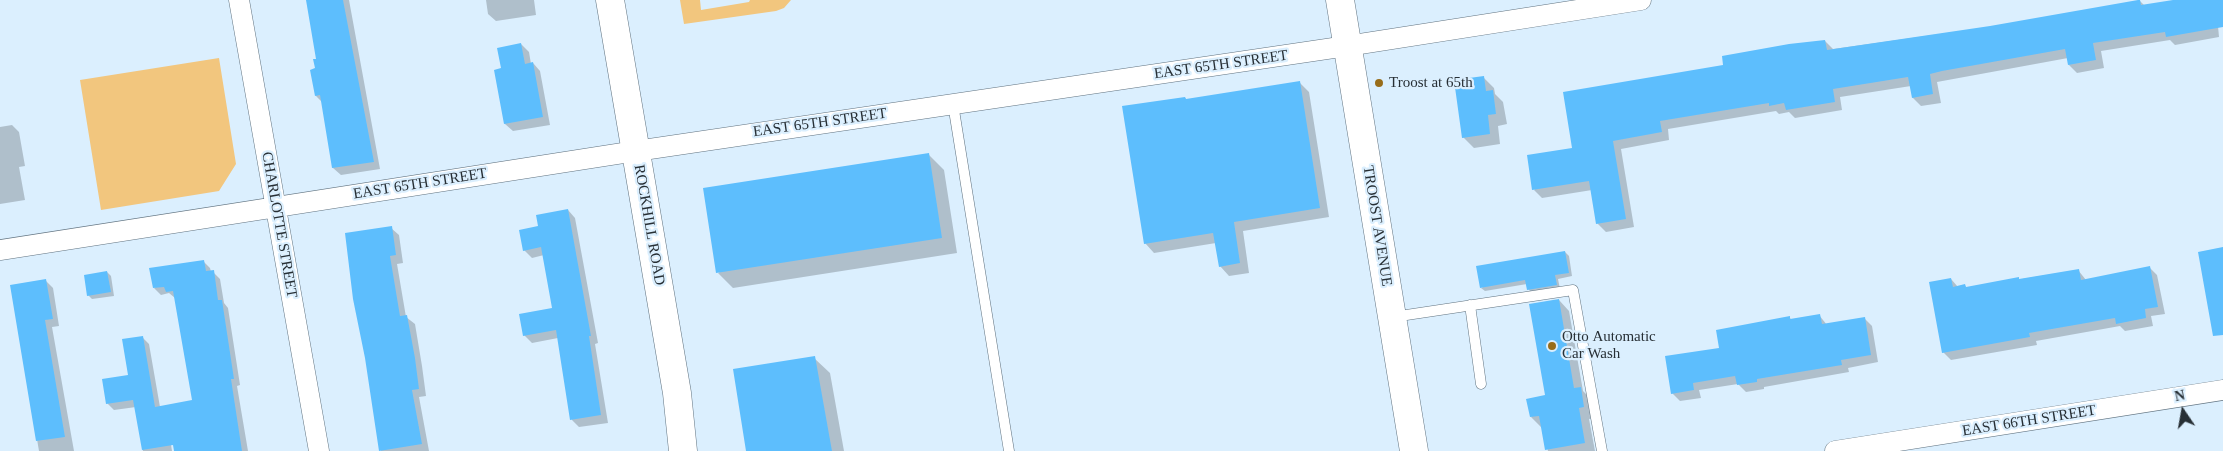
<!DOCTYPE html>
<html>
<head>
<meta charset="utf-8">
<style>
	body { margin:0 }
	#map { position:relative; width:2223px; height:451px; overflow:hidden; background:#dbeffe; font-family:Georgia,serif }
	canvas { display:block }
	.north { position:absolute; left:2158px; top:386px; width:50px; height:50px; -webkit-text-stroke:4px #dbeffe; paint-order:stroke; rotate:348deg; font-size:14px; font-weight:700; line-height:20px; text-align:center; color:#272f35 }
	.north::after { content:''; display:block; margin:auto; width:18px; height:22px; background:#272f35; clip-path:polygon(50% 0,100% 100%,50% 72%,0 100%) }
</style>
</head>
<body>
<div id="map">
<canvas width="2223" height="451"></canvas>
<div class="north">N</div>
</div>
<script>
const ctx = document.querySelector('canvas').getContext('2d');
ctx.lineJoin = 'round';
function fill(path, color) {
  ctx.fillStyle = color;
  ctx.fill(path, 'evenodd');
}
function toPath(rows) {
  const path = new Path2D();
  for (const r of rows) {
    path.moveTo(r[0], r[1]);
    for (let i = 2; i < r.length; i += 2) path.lineTo(r[i], r[i + 1]);
  }
  return path;
}
function trace(path, color, width, dash) {
  ctx.strokeStyle = color;
  ctx.lineWidth = width;
  ctx.lineCap = dash ? 'butt' : 'round';
  ctx.setLineDash(dash || []);
  ctx.stroke(path);
}
function label(font, color, halo, rows, align = 'center') {
  ctx.font = font + ' Georgia,serif';
  ctx.lineWidth = 4.5;
  ctx.setLineDash([]);
  ctx.textBaseline = 'middle';
  ctx.strokeStyle = halo;
  ctx.fillStyle = color;
  for (const [text, x, y, turn = 0] of rows) {
    ctx.save();
    ctx.translate(x, y);
    ctx.rotate((+turn || 0) * Math.PI / 180);
    ctx.textAlign = isNaN(turn) ? turn : align;
    if (halo) ctx.strokeText(text, 0, 0);
    ctx.fillText(text, 0, 0);
    ctx.restore();
  }
}
const green = toPath([
	[680,0,700,0,701,10,749,2,750,0,791,0,784,8,776,11,684,24],
	[219,58,236,164,219,191,101,210,80,80]
]);
const shadow = toPath([
	[307,0,349,0,380,169,341,175,333,168,322,102,316,96,317,60],
	[486,0,534,0,536,15,496,21,488,14],
	[2179,0,2223,0,2223,25,2218,26,2219,37,2175,45,2170,40,2101,51,2104,68,2077,73,2069,65,2068,58,1937,82,1941,103,1921,106,1913,98,1911,86,1840,97,1842,110,1795,118,1789,112,1779,114,1776,111,1668,129,1669,140,1621,149,1634,227,1606,232,1597,223,1592,190,1542,198,1534,190,1573,149,1725,66,1825,41,1833,49,1990,27,2140,1,2145,6],
	[521,44,529,52,531,64,533,63,540,71,550,125,513,131,505,124,496,70,502,69],
	[1483,77,1494,88,1495,94,1503,102,1507,124,1498,126,1500,144,1474,148,1463,137],
	[1300,83,1309,92,1329,217,1243,231,1249,273,1229,276,1220,266,1216,243,1154,253,1145,243,1185,98,1187,100],
	[12,125,19,132,25,166,19,167,25,200,0,204,0,127],
	[928,154,944,170,957,253,733,288,718,273],
	[568,210,575,218,598,343,595,344,608,423,579,427,572,420,558,338,532,343,524,335,553,309,544,255,532,258,524,250,539,227],
	[391,228,399,235,403,263,397,264,406,317,415,324,422,366,426,396,419,397,429,451,381,451,366,358],
	[1565,252,1569,256,1572,276,1558,279,1560,289,1532,293,1528,289,1527,284,1485,291,1481,288],
	[203,261,210,268,211,272,213,272,220,279,224,303,228,308,240,385,237,386,248,451,206,451,170,438,172,451,143,451,136,407,114,410,107,403,129,376,143,338,149,344,160,407,193,401,175,298,169,293,161,295,154,288],
	[2150,268,2157,275,2165,314,2151,316,2153,326,2125,331,2120,326,2036,341,2037,345,1951,360,1943,352,1951,279,1958,287,1965,286,1967,288,2078,270,2086,280],
	[107,272,111,276,114,296,92,299,88,295],
	[45,280,53,288,59,326,52,327,74,451,39,451,11,286],
	[1559,300,1569,311,1583,391,1591,399,1594,418,1589,419,1595,451,1548,451,1542,428,1531,417,1546,396],
	[1819,315,1827,325,1864,318,1872,326,1878,362,1848,368,1849,372,1764,387,1764,389,1746,392,1738,384,1699,390,1701,398,1680,401,1672,393,1721,349,1789,317,1792,320],
	[814,358,830,373,844,451,748,451]
]);
const building = toPath([
	[306,0,343,0,374,162,332,168,320,95,315,96,310,70,315,68,313,59,316,59],
	[2138,0,2140,0,2141,5,2173,0,2223,0,2223,27,2166,37,2165,32,2093,43,2096,60,2068,65,2065,49,1942,71,1930,74,1933,94,1912,98,1908,77,1833,89,1835,102,1786,110,1784,103,1769,106,1769,103,1660,121,1662,132,1613,141,1626,219,1596,224,1589,181,1532,190,1527,155,1572,148,1563,92,1723,65,1722,56,1789,44,1825,40,1827,50,1990,26],
	[521,43,525,64,533,62,543,117,504,124,494,70,501,68,497,48],
	[1484,76,1486,91,1493,90,1496,114,1488,115,1490,134,1462,138,1454,80],
	[1300,81,1320,208,1234,222,1240,263,1219,267,1213,233,1144,244,1122,106,1185,97,1186,99],
	[929,153,942,238,716,273,703,188],
	[568,209,591,336,589,336,601,415,570,420,556,330,523,336,519,314,552,308,541,247,523,251,519,230,538,226,536,215],
	[392,226,396,255,390,256,400,316,407,315,415,358,419,389,412,390,422,444,379,451,365,358,353,299,345,233],
	[2223,247,2223,335,2213,336,2198,252],
	[1565,251,1569,273,1555,275,1557,285,1527,290,1525,280,1480,288,1476,266],
	[204,260,206,271,214,270,218,300,222,300,234,379,231,379,242,451,174,451,173,445,142,450,133,400,106,404,102,379,128,375,122,339,143,336,155,407,192,400,173,291,166,292,164,287,153,288,149,268],
	[2150,266,2158,307,2145,309,2146,318,2116,324,2115,318,2029,333,2030,337,1942,353,1929,282,1951,278,1953,287,1965,284,1966,287,2019,277,2019,279,2079,269,2081,280],
	[107,271,111,292,87,296,84,275],
	[46,279,53,319,45,320,65,437,36,441,10,285],
	[1559,299,1574,388,1581,387,1584,407,1579,408,1585,443,1545,450,1539,416,1530,417,1526,399,1545,395,1529,304],
	[1820,314,1822,324,1865,317,1871,355,1841,360,1842,365,1757,379,1757,382,1737,385,1735,376,1693,383,1694,390,1671,394,1665,356,1719,348,1716,330,1790,316,1790,319],
	[815,356,832,451,746,451,733,369]
]);
const lane = toPath([
	[953,104,1009,451],
	[1470,305,1481,384],
	[1393,317,1573,290,1602,451]
]);
const street = toPath([
	[239,0,319,451],
	[0,250,636,151,1347,46,1641,0],
	[1835,451,2223,390]
]);
const secondary = toPath([
	[610,0,677,393,683,451],
	[1340,0,1414,451]
]);
const markers = [
	[1379,83,5,"#986d1a"],
	[1552,346,5,"#986d1a"]
];
const streetNames = [
	["EAST 65TH STREET",1221,65,-8],
	["EAST 65TH STREET",820,123,-8],
	["EAST 65TH STREET",420,184,-9],
	["CHARLOTTE STREET",279,225,80],
	["ROCKHILL ROAD",649,225,80],
	["TROOST AVENUE",1377,226,81],
	["EAST 66TH STREET",2029,421,-9]
];
const poiNames = [
	["Troost at 65th",1389,83],
	["Otto Automatic",1562,337],
	["Car Wash",1562,354]
];
fill(green, '#f2c67e');
fill(shadow, '#0003');
fill(building, '#5dbefd');
trace(lane, '#617380', 11);
trace(street, '#617380', 21);
trace(secondary, '#617380', 29);
trace(lane, '#fff', 10);
trace(street, '#fff', 20);
trace(secondary, '#fff', 28);
for (const [x, y, r, color] of markers) {
  const dot = new Path2D();
  dot.arc(x, y, r, 0, 2 * Math.PI);
  ctx.fillStyle = color;
  ctx.fill(dot);
  trace(dot, '#dbeffe', 2);
}
label('15px', '#272f35', '#dbeffe', streetNames);
label('15px', '#272f35', '#dbeffe', poiNames, 'left');
</script>
</body>
</html>
